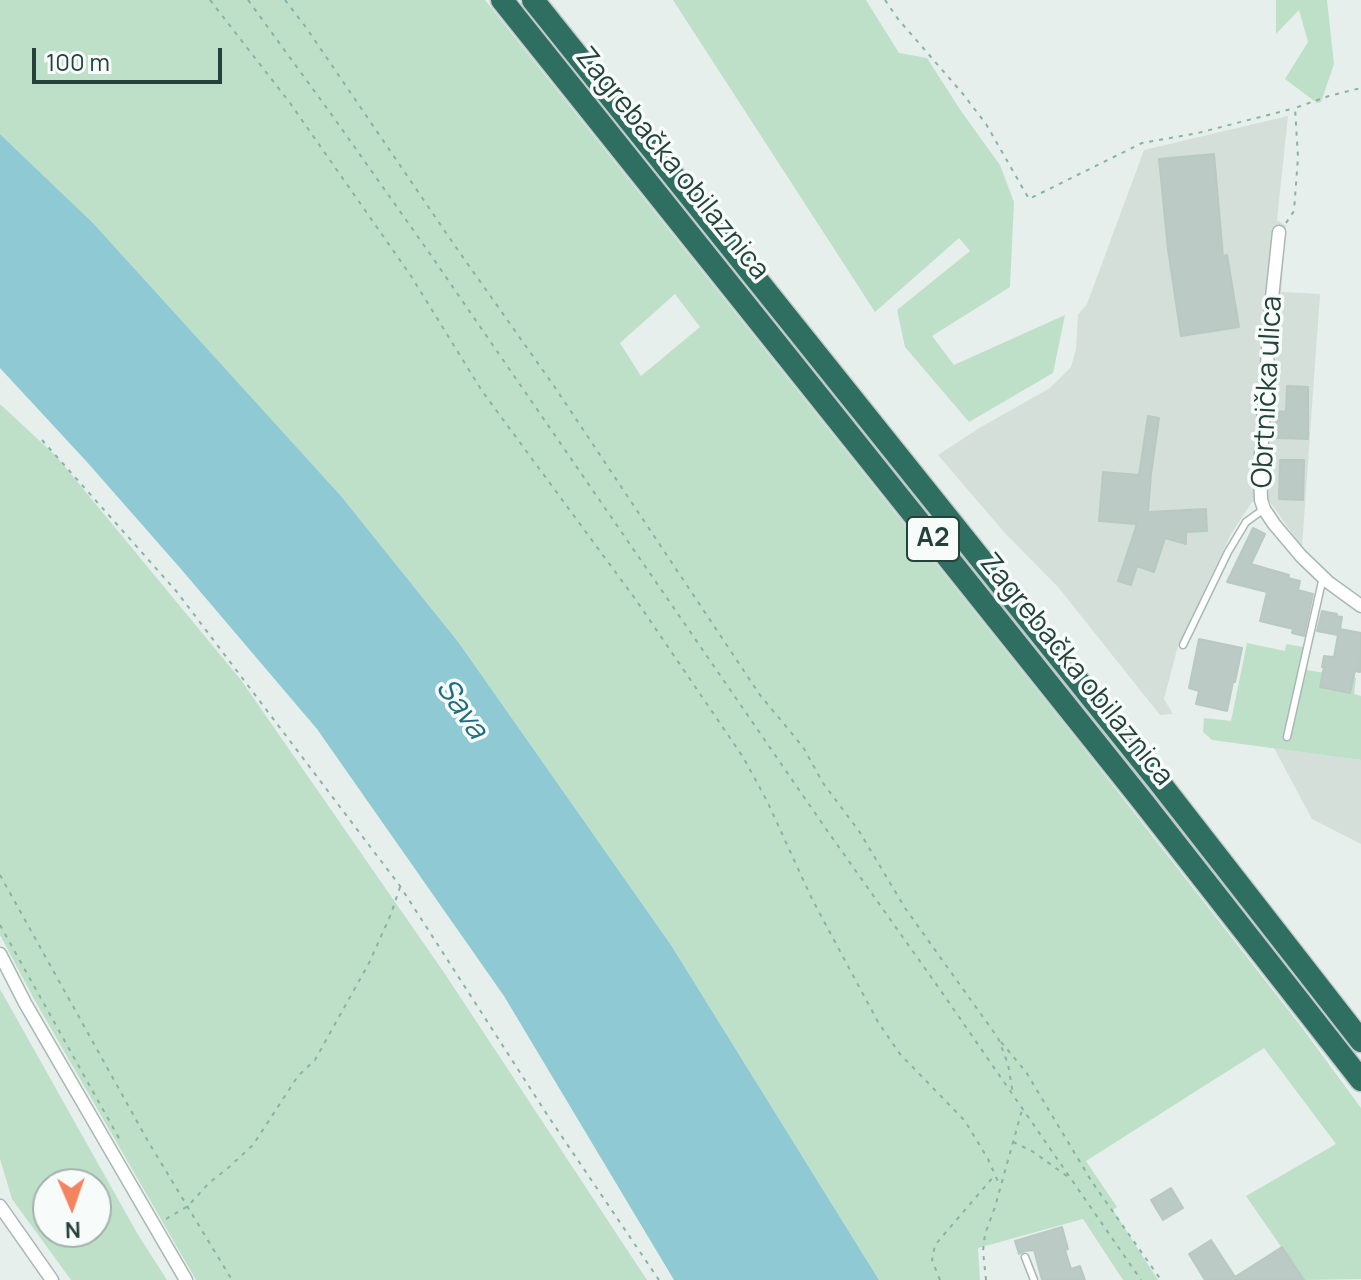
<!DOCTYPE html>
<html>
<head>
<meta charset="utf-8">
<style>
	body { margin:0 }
	#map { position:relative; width:1361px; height:1280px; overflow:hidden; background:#e6efeb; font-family:Manrope,sans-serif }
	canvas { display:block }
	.north { position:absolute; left:32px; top:1168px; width:80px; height:80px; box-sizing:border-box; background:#f7fbf9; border:2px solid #a3b1ad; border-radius:50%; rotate:178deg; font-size:22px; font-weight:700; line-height:32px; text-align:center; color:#24423a }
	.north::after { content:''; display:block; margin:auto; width:28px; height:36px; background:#f4845f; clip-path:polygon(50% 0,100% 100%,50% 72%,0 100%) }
	.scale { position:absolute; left:32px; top:48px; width:190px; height:36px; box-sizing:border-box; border:4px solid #24423a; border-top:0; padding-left:10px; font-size:24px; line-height:28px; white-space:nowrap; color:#24423a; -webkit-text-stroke:6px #f7fbf9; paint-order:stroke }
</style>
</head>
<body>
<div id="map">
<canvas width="1361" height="1280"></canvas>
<div class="north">N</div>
<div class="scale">100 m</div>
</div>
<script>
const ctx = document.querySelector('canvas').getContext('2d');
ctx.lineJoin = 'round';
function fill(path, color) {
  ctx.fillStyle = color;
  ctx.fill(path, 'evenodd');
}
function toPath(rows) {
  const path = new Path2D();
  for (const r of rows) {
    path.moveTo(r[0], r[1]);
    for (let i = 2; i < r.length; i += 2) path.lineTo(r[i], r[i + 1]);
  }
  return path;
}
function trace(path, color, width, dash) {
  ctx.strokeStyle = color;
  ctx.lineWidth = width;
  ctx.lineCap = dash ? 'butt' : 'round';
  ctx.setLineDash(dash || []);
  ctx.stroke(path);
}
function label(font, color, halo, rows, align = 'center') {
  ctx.font = font + ' Manrope,sans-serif';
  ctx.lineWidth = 7;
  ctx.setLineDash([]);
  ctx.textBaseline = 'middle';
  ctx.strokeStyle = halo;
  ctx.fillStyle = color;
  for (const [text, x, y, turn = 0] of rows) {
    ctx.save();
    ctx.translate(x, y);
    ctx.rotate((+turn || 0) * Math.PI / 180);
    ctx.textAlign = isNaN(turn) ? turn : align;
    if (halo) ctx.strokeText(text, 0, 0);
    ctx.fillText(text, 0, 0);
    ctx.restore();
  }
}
const built = toPath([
	[1288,116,1277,220,1286,226,1281,292,1320,294,1302,547,1270,502,1252,502,1231,534,1178,646,1164,699,1173,714,1160,715,1058,587,1004,532,938,455,981,427,1050,388,1071,367,1076,349,1078,315,1087,304,1144,150],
	[1274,748,1361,760,1361,844,1312,819]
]);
const green = toPath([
	[0,0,485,0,1082,746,1300,1025,1361,1108,1361,1279,1304,1280,1246,1196,1336,1144,1264,1048,1086,1161,1117,1207,1113,1210,1158,1280,1123,1280,1083,1219,978,1248,980,1280,879,1280,671,945,459,643,341,496,93,223,0,134],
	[675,294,700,327,641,376,620,343],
	[673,0,866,0,899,53,927,58,961,111,1000,165,1014,202,1010,287,932,336,954,365,1065,315,1053,373,969,422,905,347,897,310,970,251,959,238,875,312],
	[1276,0,1327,0,1334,64,1321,102,1317,103,1285,79,1308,42,1299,10,1276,34],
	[0,404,56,456,241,680,445,974,647,1280,196,1280,34,999,0,935],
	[1247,643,1285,651,1286,644,1309,648,1307,670,1356,678,1354,694,1361,696,1361,760,1212,740,1203,732,1204,718,1231,721],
	[0,989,137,1233,167,1280,71,1280,12,1199,0,1159],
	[96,1184,96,1232,48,1232,48,1184]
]);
const water = toPath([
	[0,134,93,223,341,496,459,643,671,945,879,1280,674,1280,504,996,317,729,181,569,87,462,0,368]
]);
const building = toPath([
	[1214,154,1223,256,1227,255,1239,327,1181,336,1168,249,1159,159,1214,154],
	[1287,386,1308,387,1308,439,1276,438,1277,411,1286,412,1287,386],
	[1148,416,1159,418,1151,474,1148,512,1206,509,1207,531,1186,532,1186,544,1165,538,1154,572,1137,566,1131,585,1118,581,1137,524,1099,521,1103,472,1139,475,1148,416],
	[1280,460,1304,460,1303,500,1279,499,1280,460],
	[1253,528,1265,534,1251,564,1289,575,1288,578,1300,581,1298,590,1313,594,1304,636,1292,633,1293,629,1260,621,1267,592,1227,582,1253,528],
	[1322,611,1337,614,1336,616,1342,617,1340,629,1361,633,1360,672,1355,671,1350,693,1320,687,1324,667,1322,667,1324,656,1334,657,1338,635,1317,631,1322,611],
	[1199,639,1242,648,1235,682,1233,682,1227,711,1196,704,1199,691,1189,688,1199,639],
	[1171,1188,1183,1208,1163,1220,1151,1200,1171,1188],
	[1062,1227,1068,1249,1065,1250,1071,1269,1080,1266,1085,1280,1042,1280,1034,1250,1024,1251,1019,1254,1015,1241,1062,1227],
	[1211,1240,1235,1277,1282,1247,1304,1280,1205,1280,1189,1254,1211,1240]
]);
const path = toPath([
	[210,0,290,103,411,276,482,391,636,600,743,757,767,801,812,899,878,1022,900,1054,965,1121,988,1159,1000,1186],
	[248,0,334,118,428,251,826,829,941,991,1141,1280],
	[285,0,305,26,455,246,554,386,760,695,803,747,823,783,859,831,905,908,998,1038,1008,1064,1013,1094],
	[885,0,898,19,963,94,986,124,1029,199,1142,143,1198,133,1295,108],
	[1286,223,1294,211,1298,157,1295,108,1329,96,1361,88],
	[42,440,177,592,400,886,548,1116,659,1280],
	[0,875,149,1143,232,1280],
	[0,925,120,1140],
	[1001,1042,1026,1072,1092,1182,1161,1280],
	[1013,1142,1032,1151,1071,1179],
	[166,1219,188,1206,209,1183,228,1168,253,1145,298,1076,315,1060,369,963,391,914,400,887],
	[940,1280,932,1260,935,1245,994,1176],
	[986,1280,983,1251,985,1234,995,1207,1022,1110]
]);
const lane = toPath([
	[1183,645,1228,552,1246,522,1264,509],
	[1287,737,1323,577],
	[1025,1257,1034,1280]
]);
const street = toPath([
	[1279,232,1271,307,1266,380,1260,469,1261,500,1264,509,1274,524,1301,556,1328,582,1361,606],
	[0,954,25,1003,186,1280],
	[0,1206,52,1280]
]);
const highway = toPath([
	[502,0,1140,798,1361,1080],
	[533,0,1160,783,1361,1041]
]);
const shields = [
	[933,539,52]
];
const shieldNames = [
	["A2",933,539]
];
const streetNames = [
	["Zagrebačka obilaznica",672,164,51],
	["Obrtnička ulica",1268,392,-87],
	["Zagrebačka obilaznica",1076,670,51]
];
const waterNames = [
	["Sava",461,709,55]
];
fill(built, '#d4dfda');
fill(green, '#bfe0c8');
fill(water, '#8ec9d4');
fill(building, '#bbcac4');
trace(building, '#b8c9c2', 2);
trace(lane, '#a8b8b2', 9);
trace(street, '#a8b8b2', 15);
trace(highway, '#c2cac8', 25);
trace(path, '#86b3a5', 2, [4, 6]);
trace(lane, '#fff', 6);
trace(street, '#fff', 12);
trace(highway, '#2f6f62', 22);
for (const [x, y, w] of shields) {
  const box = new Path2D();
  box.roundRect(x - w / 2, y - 22, w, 44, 6);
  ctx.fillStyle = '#f7fbf9';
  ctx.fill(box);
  trace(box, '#24423a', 2);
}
label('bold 26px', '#24423a', null, shieldNames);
label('28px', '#24423a', '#f7fbf9', streetNames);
label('italic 30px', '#1c6f80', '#f7fbf9', waterNames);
</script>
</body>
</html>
